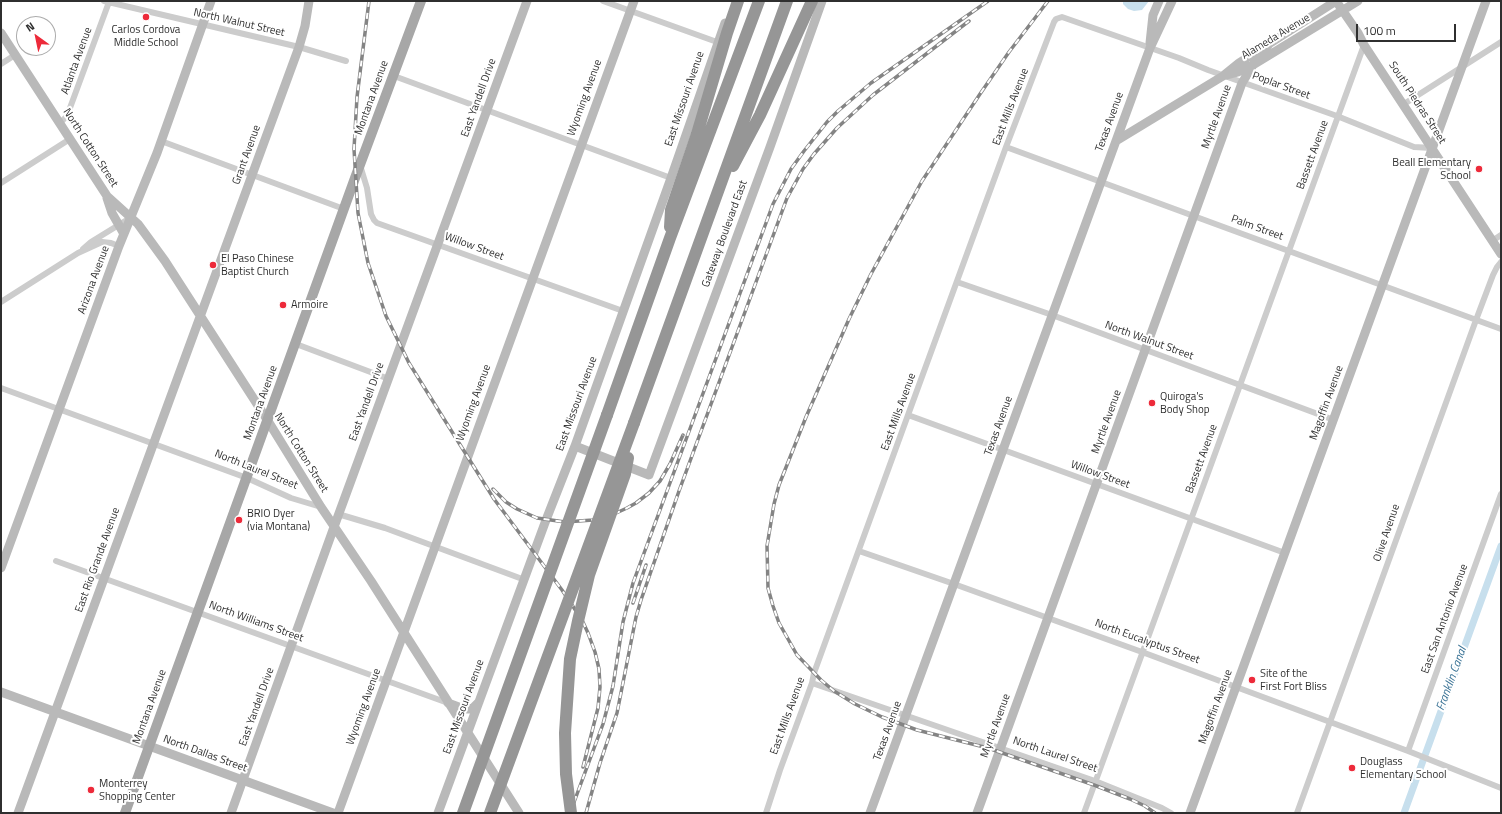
<!DOCTYPE html>
<html>
<head>
<meta charset="utf-8">
<style>
	body { margin:0 }
	#map { position:relative; width:1502px; height:814px; overflow:hidden; background:#fff; font-family:"Titillium Web",sans-serif }
	canvas { display:block }
	.frame { position:absolute; inset:0; border:2px solid #2f2f2f; pointer-events:none }
	.north { position:absolute; left:16px; top:16px; width:40px; height:40px; box-sizing:border-box; background:#fff; border:1px solid #acacac; border-radius:50%; rotate:327deg; font-size:11px; font-weight:700; line-height:16px; text-align:center; color:#2f2f2f }
	.north::after { content:''; display:block; margin:auto; width:14px; height:18px; background:#ed2a3a; clip-path:polygon(50% 0,100% 100%,50% 72%,0 100%) }
	.scale { position:absolute; left:1356px; top:24px; width:100px; height:18px; box-sizing:border-box; border:2px solid #2f2f2f; border-top:0; padding-left:5px; font-size:12px; line-height:14px; white-space:nowrap; color:#2f2f2f; -webkit-text-stroke:3px #fff; paint-order:stroke }
</style>
</head>
<body>
<div id="map">
<canvas width="1502" height="814"></canvas>
<div class="frame"></div>
<div class="north">N</div>
<div class="scale">100 m</div>
</div>
<script>
const ctx = document.querySelector('canvas').getContext('2d');
ctx.lineJoin = 'round';
function fill(path, color) {
  ctx.fillStyle = color;
  ctx.fill(path, 'evenodd');
}
function toPath(rows) {
  const path = new Path2D();
  for (const r of rows) {
    path.moveTo(r[0], r[1]);
    for (let i = 2; i < r.length; i += 2) path.lineTo(r[i], r[i + 1]);
  }
  return path;
}
function trace(path, color, width, dash) {
  ctx.strokeStyle = color;
  ctx.lineWidth = width;
  ctx.lineCap = dash ? 'butt' : 'round';
  ctx.setLineDash(dash || []);
  ctx.stroke(path);
}
function label(font, color, halo, rows, align = 'center') {
  ctx.font = font + ' "Titillium Web",sans-serif';
  ctx.lineWidth = 4;
  ctx.setLineDash([]);
  ctx.textBaseline = 'middle';
  ctx.strokeStyle = halo;
  ctx.fillStyle = color;
  for (const [text, x, y, turn = 0] of rows) {
    ctx.save();
    ctx.translate(x, y);
    ctx.rotate((+turn || 0) * Math.PI / 180);
    ctx.textAlign = isNaN(turn) ? turn : align;
    if (halo) ctx.strokeText(text, 0, 0);
    ctx.fillText(text, 0, 0);
    ctx.restore();
  }
}
const water = toPath([
	[1123,1,1149,1,1142,10,1134,11,1128,9,1123,4]
]);
const canal = toPath([
	[1404,813,1501,546]
]);
const street = toPath([
	[104,1,299,47,346,61],
	[603,1,717,42],
	[1,64,15,55],
	[394,76,671,178],
	[1404,104,1501,42],
	[60,123,67,116,109,2],
	[161,141,344,209],
	[1006,147,1501,329],
	[360,165,367,188,371,214,374,220,377,223,623,311],
	[1,183,70,139],
	[1492,241,1501,235],
	[83,249,91,242,130,218],
	[957,282,1052,315,1334,420],
	[1,302,78,253,102,242,111,243,119,246],
	[296,344,389,379],
	[1,388,247,478,291,498,321,507],
	[908,415,1285,553],
	[338,514,385,528,525,580],
	[859,551,954,584,1142,652,1408,751,1501,788],
	[56,561,448,703],
	[812,683,1095,781,1162,808,1171,813],
	[1408,751,1501,494],
	[766,813,780,770,812,683,814,673,908,415,1006,147,1054,22,1056,19,1062,17,1179,58,1208,70,1337,116,1414,147,1432,148],
	[1084,813,1364,45],
	[1297,813,1476,320,1493,275,1497,267,1501,262]
]);
const secondary = toPath([
	[1336,1,1358,33,1364,45,1501,254],
	[1,33,107,196,138,224,165,261,268,421,321,507,371,581,519,813],
	[1150,43,1153,15,1159,1],
	[1227,75,1238,72,1253,65,1358,1],
	[1116,141,1223,76,1239,63,1336,1],
	[107,198,112,213,124,234],
	[575,446,649,475,770,147,822,1],
	[1,568,119,246,157,153,211,1],
	[1,692,333,813],
	[448,703,464,709,468,709,473,708,479,702],
	[18,813,299,47,305,26,309,1],
	[231,813,334,527,527,1],
	[338,813,634,1],
	[438,813,546,520,575,446,671,178,725,23],
	[870,813,1150,48,1172,1],
	[977,813,1242,83,1253,65,1269,44],
	[1190,813,1486,1]
]);
const primary = toPath([
	[125,813,355,178,421,1]
]);
const highway = toPath([
	[733,166,760,115,812,1],
	[670,227,671,210,697,134,727,33,738,1],
	[607,415,670,238,759,1],
	[634,423,787,1]
]);
const rail = toPath([
	[369,1,357,97,354,149,358,213,368,263,386,316,409,363,494,499,562,590,582,620,588,633,595,652,599,669,600,687,598,708,583,767],
	[1048,1,1009,52,980,94,922,181,871,274,849,319,806,417,779,485,774,504,767,546,768,588,773,606,779,623,797,655,821,680,834,691,855,704,882,717,917,730,988,748,1094,785,1130,799,1145,806,1155,813],
	[493,489,506,502,517,509,537,518,565,522,593,520,614,514,627,508,636,503,649,493,660,481,670,464,683,435],
	[633,603,646,565],
	[570,813,603,724,613,686,623,622,633,583,773,204,791,169,804,151,827,122,838,111,871,83,988,1],
	[586,813,600,763,617,713,636,617,641,600,679,491,787,198,803,169,814,154,837,128,873,95,969,21]
]);
const highwayBridge = toPath([
	[463,813,607,415],
	[490,813,634,423],
	[571,813,566,774,565,733,570,659,578,621,589,575,625,474,628,458]
]);
const markers = [
	[146,17,4,"#ed2a3a"],
	[1479,169,4,"#ed2a3a"],
	[213,265,4,"#ed2a3a"],
	[283,305,4,"#ed2a3a"],
	[1152,403,4,"#ed2a3a"],
	[239,520,4,"#ed2a3a"],
	[1252,680,4,"#ed2a3a"],
	[1352,768,4,"#ed2a3a"],
	[91,790,4,"#ed2a3a"]
];
const streetNames = [
	["North Walnut Street",239,23,13],
	["Alameda Avenue",1276,37,-31],
	["Atlanta Avenue",77,61,-70],
	["Poplar Street",1281,86,20],
	["Montana Avenue",372,98,-70],
	["East Yandell Drive",479,98,-70],
	["Wyoming Avenue",585,98,-70],
	["East Missouri Avenue",685,99,-71],
	["South Piedras Street",1417,103,57],
	["East Mills Avenue",1011,107,-69],
	["Myrtle Avenue",1217,117,-70],
	["Texas Avenue",1110,122,-70],
	["North Cotton Street",90,148,57],
	["Grant Avenue",247,155,-70],
	["Bassett Avenue",1313,155,-70],
	["Palm Street",1257,228,20],
	["Gateway Boulevard East",725,234,-70],
	["Willow Street",474,247,20],
	["Arizona Avenue",94,280,-70],
	["North Walnut Street",1149,341,20],
	["East Yandell Drive",367,402,-70],
	["Montana Avenue",261,403,-70],
	["Wyoming Avenue",474,403,-70],
	["Magoffin Avenue",1327,403,-70],
	["East Missouri Avenue",577,404,-70],
	["East Mills Avenue",899,412,-70],
	["Myrtle Avenue",1107,422,-70],
	["Texas Avenue",999,426,-70],
	["North Cotton Street",301,453,58],
	["Bassett Avenue",1202,459,-70],
	["North Laurel Street",256,470,22],
	["Willow Street",1100,475,20],
	["Olive Avenue",1387,533,-71],
	["East Rio Grande Avenue",98,560,-70],
	["East San Antonio Avenue",1445,619,-70],
	["North Williams Street",256,622,20],
	["North Eucalyptus Street",1147,642,20],
	["Montana Avenue",150,707,-70],
	["East Yandell Drive",257,707,-70],
	["Wyoming Avenue",364,707,-70],
	["East Missouri Avenue",464,707,-70],
	["Magoffin Avenue",1216,707,-70],
	["East Mills Avenue",788,716,-70],
	["Myrtle Avenue",996,726,-70],
	["Texas Avenue",888,731,-70],
	["North Dallas Street",205,754,20],
	["North Laurel Street",1055,755,19]
];
const poiNames = [
	["Carlos Cordova",146,30,"center"],
	["Middle School",146,43,"center"],
	["Beall Elementary",1471,163,"right"],
	["School",1471,176,"right"],
	["El Paso Chinese",221,259],
	["Baptist Church",221,272],
	["Armoire",291,305],
	["Quiroga's",1160,397],
	["Body Shop",1160,410],
	["BRIO Dyer",247,514],
	["(via Montana)",247,527],
	["Site of the",1260,674],
	["First Fort Bliss",1260,687],
	["Douglass",1360,762],
	["Elementary School",1360,775],
	["Monterrey",99,784],
	["Shopping Center",99,797]
];
const waterNames = [
	["Franklin Canal",1452,679,-70]
];
fill(water, '#c7dfed');
trace(canal, '#c7dfed', 7);
trace(street, '#ccc', 6);
trace(secondary, '#b9b9b9', 9);
trace(primary, '#a7a7a7', 10);
trace(highway, '#969696', 12);
trace(rail, '#848484', 3.5);
trace(rail, '#fff', 2, [6]);
trace(highwayBridge, '#969696', 12);
for (const [x, y, r, color] of markers) {
  const dot = new Path2D();
  dot.arc(x, y, r, 0, 2 * Math.PI);
  ctx.fillStyle = color;
  ctx.fill(dot);
  trace(dot, '#fff', 1.5);
}
label('11px', '#2f2f2f', '#fff', streetNames);
label('11px', '#2f2f2f', '#fff', poiNames, 'left');
label('italic 12px', '#397295', '#fff', waterNames);
</script>
</body>
</html>
